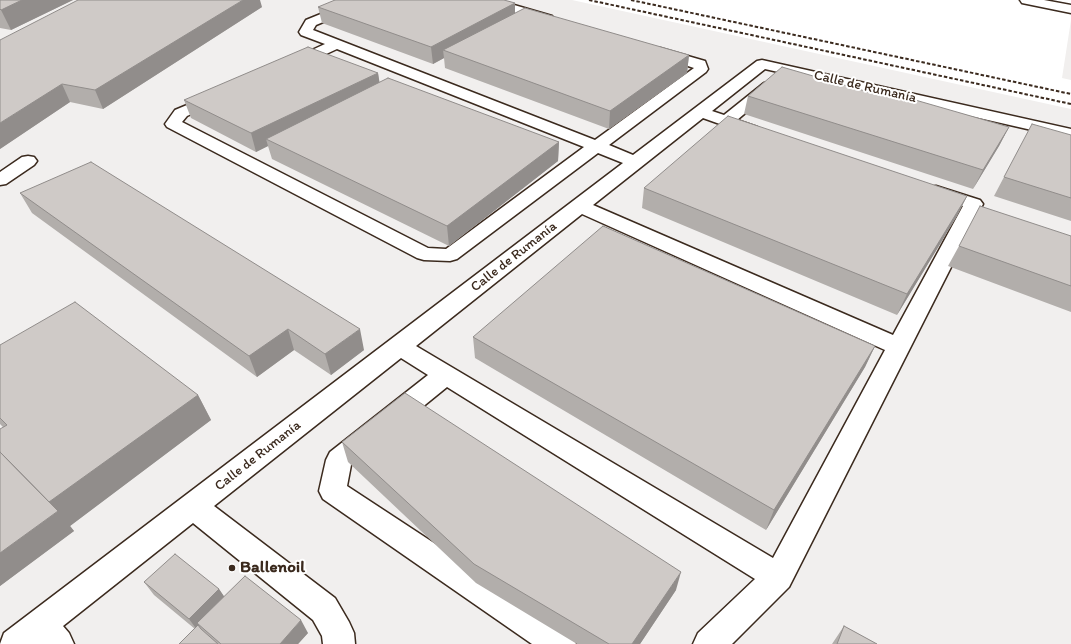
<!DOCTYPE html>
<html>
<head>
<meta charset="utf-8">
<style>
	body { margin:0 }
	canvas { display:block; background:#fff }
</style>
</head>
<body>
<canvas width="1071" height="644"></canvas>
<script>
const ctx = document.querySelector('canvas').getContext('2d');
ctx.lineJoin = 'round';
function fill(path, color) {
  ctx.fillStyle = color;
  ctx.fill(path, 'evenodd');
}
function toPath(rows) {
  const path = new Path2D();
  for (const r of rows) {
    path.moveTo(r[0], r[1]);
    for (let i = 2; i < r.length; i += 2) path.lineTo(r[i], r[i + 1]);
  }
  return path;
}
function trace(path, color, width, dash) {
  ctx.strokeStyle = color;
  ctx.lineWidth = width;
  ctx.lineCap = dash ? 'butt' : 'round';
  ctx.setLineDash(dash || []);
  ctx.stroke(path);
}
function label(font, color, halo, rows, align = 'center') {
  ctx.font = font + ' Itim,sans-serif';
  ctx.lineWidth = 4;
  ctx.setLineDash([]);
  ctx.textBaseline = 'middle';
  ctx.strokeStyle = halo;
  ctx.fillStyle = color;
  for (const [text, x, y, turn = 0] of rows) {
    ctx.save();
    ctx.translate(x, y);
    ctx.rotate((+turn || 0) * Math.PI / 180);
    ctx.textAlign = isNaN(turn) ? turn : align;
    if (halo) ctx.strokeText(text, 0, 0);
    ctx.fillText(text, 0, 0);
    ctx.restore();
  }
}
const built = toPath([
	[0,0,572,0,1071,109,1071,644,0,644],
	[1071,20,1071,80,1062,78]
]);
const minor = toPath([
	[355,0,371,0,369,3,316,25,313,30,595,140,694,68,655,55,653,52,655,49,660,48,705,61,708,69,706,72,609,145,633,155,757,61,762,60,1071,129,1071,139,765,69,712,111,724,115,764,83,769,82,774,83,776,86,774,89,737,120,757,127,759,130,757,133,751,135,745,133,703,118,593,205,893,335,963,206,930,195,927,191,930,187,936,186,980,200,983,204,789,587,732,644,693,644,698,633,755,579,447,387,351,465,347,486,571,633,576,644,532,644,323,499,319,491,326,460,330,452,428,375,401,358,214,506,335,598,349,622,354,633,355,644,323,644,322,636,313,620,193,523,63,626,69,633,74,644,0,644,4,633,623,163,598,153,457,259,450,261,424,260,417,258,167,127,165,124,175,110,211,95,216,93,221,95,224,98,221,101,187,116,182,122,428,248,446,249,584,147,337,49,298,67,293,68,288,67,286,64,288,61,325,44,301,35,299,32,306,20,355,0],
	[582,214,885,350,773,558,416,346,582,214],
	[478,0,497,0,552,16,554,19,552,22,548,23,544,22,480,3,478,0],
	[1020,0,1044,0,1071,5,1071,13,1022,3,1020,0],
	[28,156,34,157,37,161,34,165,6,184,0,185,0,172,22,157,28,156]
]);
const rail = toPath([
	[589,0,1071,104],
	[631,0,1071,94]
]);
const wall = toPath([
	[0,0,73,0,11,30,0,28],
	[78,0,262,7,103,109,70,102,0,149],
	[515,3,515,13,689,55,687,73,609,129,445,68,444,58,433,64,322,23,318,7],
	[378,73,379,82,559,142,558,161,449,246,272,159,268,146,256,152,191,118,184,100],
	[872,93,1009,127,999,146,973,189,744,114,748,96],
	[1071,135,1071,221,994,196,1004,177],
	[644,188,967,196,957,216,897,315,642,208],
	[20,193,364,350,331,375,294,350,257,377,32,213],
	[1071,236,1071,312,948,266,959,246],
	[473,337,875,346,865,367,766,530,475,358],
	[0,345,198,395,211,420,70,526,74,531,0,586,3,427,0,424],
	[342,442,676,590,640,644,577,644,476,583,348,462],
	[144,582,219,589,224,597,308,633,298,644,179,644,195,629,154,595],
	[844,626,877,644,832,644]
]);
const shadedWall = toPath([
	[22,0,73,0,11,30,1,10],
	[243,0,260,0,262,7,103,109,95,90],
	[515,3,515,20,443,50,444,58,433,64,431,47],
	[689,55,687,73,609,129,610,111],
	[378,73,381,91,266,139,268,146,256,152,251,133],
	[62,84,70,102,0,149,0,123],
	[1009,127,999,146,973,189,983,170],
	[559,142,558,161,449,246,447,226],
	[967,196,957,216,897,315,907,294],
	[288,329,294,350,257,377,249,356],
	[360,329,364,350,331,375,325,354],
	[875,346,865,367,766,530,774,510],
	[198,395,211,420,70,526,74,531,0,586,0,553,57,512,49,502],
	[681,572,676,590,640,644,632,644],
	[219,589,228,602,197,623,201,629,198,631,189,619],
	[301,620,308,633,298,644,280,644]
]);
const building = toPath([
	[0,0,22,0,1,10,0,9,0,0],
	[78,0,243,0,95,90,62,84,0,123,0,40,78,0],
	[335,0,504,0,515,3,431,47,318,7,335,0],
	[525,8,689,55,610,111,443,50,525,8],
	[308,47,378,73,251,133,184,100,308,47],
	[782,67,872,93,877,89,1009,127,983,170,748,96,782,67],
	[388,78,559,142,447,226,266,139,388,78],
	[728,116,967,196,907,294,644,188,728,116],
	[1032,124,1071,135,1071,198,1004,177,1032,124],
	[91,162,360,329,325,354,288,329,249,356,20,193,91,162],
	[980,206,1071,236,1071,286,959,246,980,206],
	[603,226,875,346,774,510,473,337,603,226],
	[75,302,198,395,49,502,0,452,0,429,7,425,0,418,0,345,75,302],
	[405,393,681,572,632,644,609,644,474,564,342,442,405,393],
	[0,452,58,511,0,553,0,452],
	[175,554,219,589,189,619,144,582,175,554],
	[245,576,301,620,280,644,221,644,197,623,245,576],
	[198,625,201,629,218,644,179,644,198,625],
	[844,626,877,644,837,644,844,626]
]);
const markers = [
	[232,568,4,"#3b2a1e"]
];
const streetNames = [
	["Calle de Rumanía",865,87,13],
	["Calle de Rumanía",514,257,-38],
	["Calle de Rumanía",258,456,-38]
];
const nearPoinames = [
	["Ballenoil",240,568]
];
fill(built, '#f1efee');
trace(minor, '#3b2a1e', 3);
fill(minor, '#fff');
trace(rail, '#3b2a1e', 2, [3.5, 2]);
fill(wall, '#b2aeab');
fill(shadedWall, '#918d8b');
fill(building, '#cfcac7');
trace(building, '#918d8b', 1);
for (const [x, y, r, color] of markers) {
  const dot = new Path2D();
  dot.arc(x, y, r, 0, 2 * Math.PI);
  ctx.fillStyle = color;
  ctx.fill(dot);
  trace(dot, '#fff', 1.5);
}
label('14px', '#3b2a1e', '#fff', streetNames);
label('bold 17px', '#3b2a1e', '#fff', nearPoinames, 'left');
</script>
</body>
</html>
